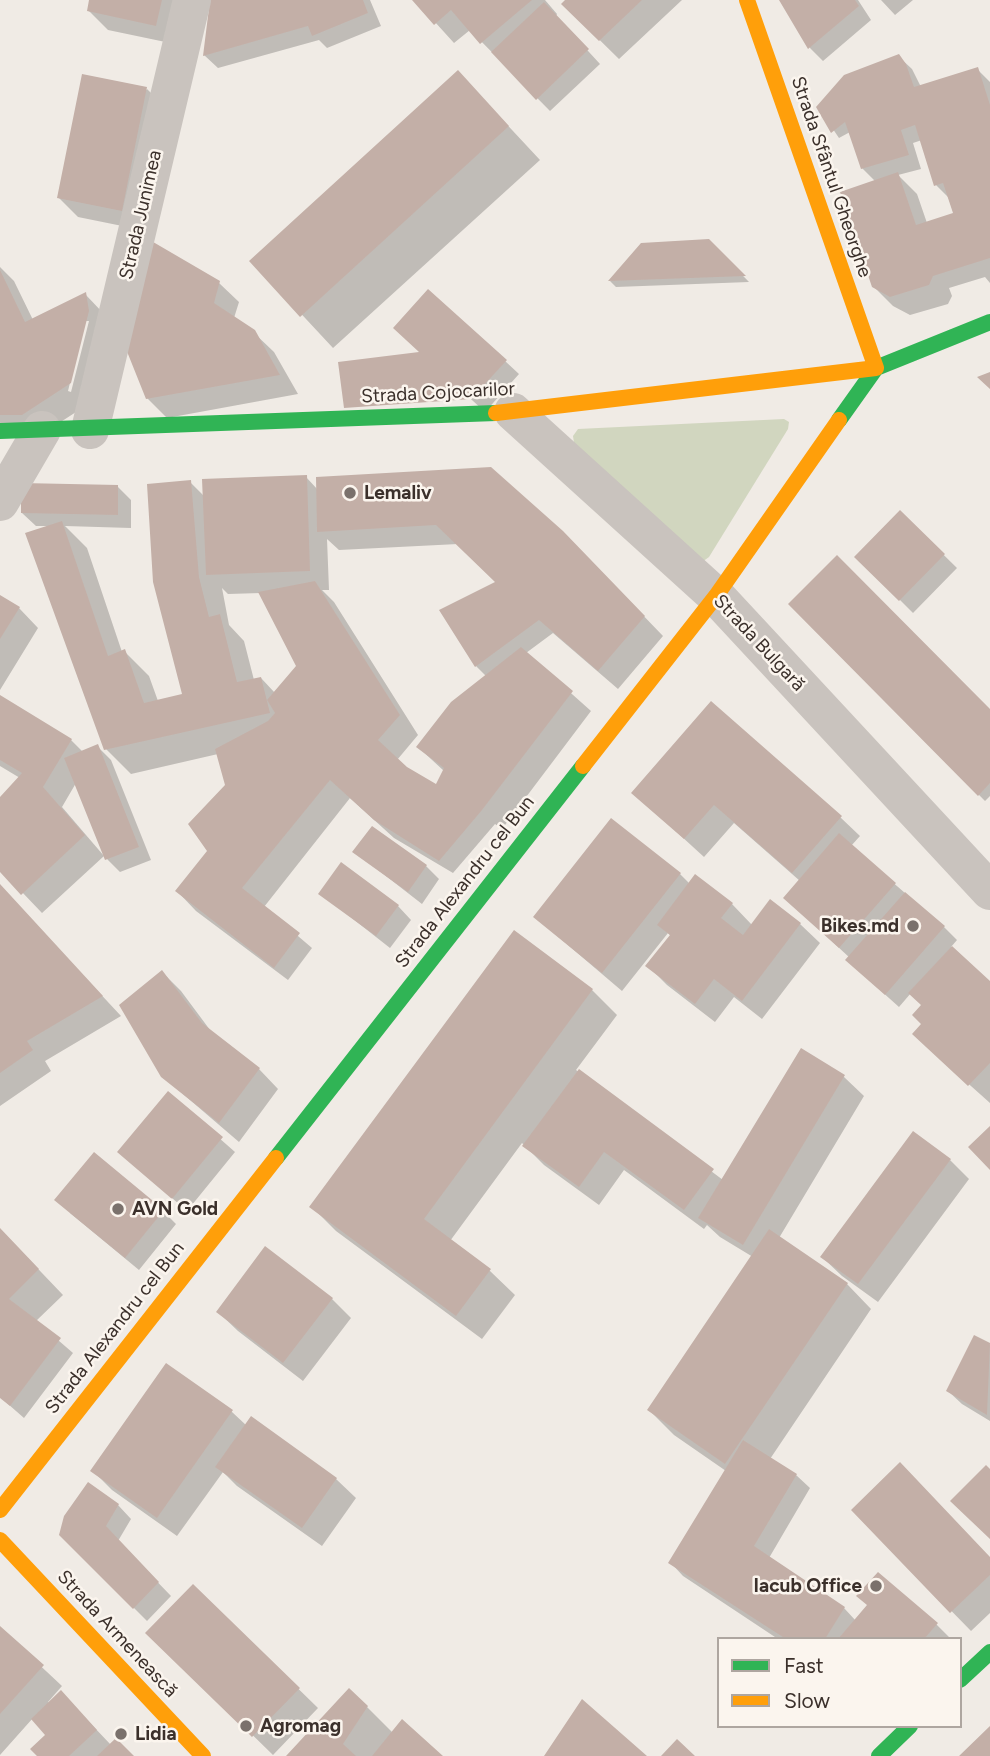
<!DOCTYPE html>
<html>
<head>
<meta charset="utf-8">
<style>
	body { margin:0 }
	#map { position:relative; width:990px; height:1756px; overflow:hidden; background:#f0ebe5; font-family:Figtree,sans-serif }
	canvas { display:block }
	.legend { position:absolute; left:717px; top:1637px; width:245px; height:91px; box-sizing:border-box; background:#fbf5ee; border:2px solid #aea6a0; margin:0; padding:9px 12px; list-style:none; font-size:21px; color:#3b302b }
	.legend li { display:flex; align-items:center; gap:14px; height:35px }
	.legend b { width:35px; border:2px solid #aea6a0 }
</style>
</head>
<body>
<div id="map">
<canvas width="990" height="1756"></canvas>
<ul class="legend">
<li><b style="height:9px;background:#30b455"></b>Fast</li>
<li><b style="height:9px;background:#ff9f0a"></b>Slow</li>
</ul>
</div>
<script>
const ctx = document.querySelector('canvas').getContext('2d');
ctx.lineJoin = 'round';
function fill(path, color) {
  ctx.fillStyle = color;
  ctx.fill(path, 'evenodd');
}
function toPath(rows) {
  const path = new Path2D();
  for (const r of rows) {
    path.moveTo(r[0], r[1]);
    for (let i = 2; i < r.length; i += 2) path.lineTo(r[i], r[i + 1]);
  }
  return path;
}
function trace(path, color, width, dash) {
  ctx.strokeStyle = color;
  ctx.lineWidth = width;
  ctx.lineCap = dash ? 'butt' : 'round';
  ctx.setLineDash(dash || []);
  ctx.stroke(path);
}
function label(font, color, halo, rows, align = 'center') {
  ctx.font = font + ' Figtree,sans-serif';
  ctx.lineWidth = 5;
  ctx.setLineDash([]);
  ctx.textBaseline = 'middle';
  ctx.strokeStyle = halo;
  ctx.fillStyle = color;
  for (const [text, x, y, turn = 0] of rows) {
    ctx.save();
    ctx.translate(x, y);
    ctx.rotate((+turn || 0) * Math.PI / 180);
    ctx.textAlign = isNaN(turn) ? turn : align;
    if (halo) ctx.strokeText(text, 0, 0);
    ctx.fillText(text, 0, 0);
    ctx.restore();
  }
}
const green = toPath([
	[784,419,789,422,788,429,709,557,698,565,574,443,573,436,578,429]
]);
const shadow = toPath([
	[91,0,185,0,175,44,108,30,89,11],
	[212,0,370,0,381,26,327,48,319,40,218,68,204,55],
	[415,0,545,0,557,14,556,16,600,64,550,111,470,30,454,43],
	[567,0,682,0,619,59,563,4],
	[781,0,858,0,871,20,823,61,810,48],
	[881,0,913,0,895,15],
	[898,56,912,69,921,87,977,69,990,82,990,283,985,277,949,288,952,296,948,304,910,315,893,306,873,286,876,182,862,168,850,132,839,138,818,107],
	[922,140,936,185,951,200,955,214,927,223,917,194,898,175,921,169,913,143],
	[458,72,540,160,333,348,252,261],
	[147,89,166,108,142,230,78,217,58,197],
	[708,240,749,282,616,287,610,281],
	[0,267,14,281,33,320,85,294,104,314,90,403,42,434,0,433],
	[85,321,89,321,71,392,68,391],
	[219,283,239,302,234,318,253,332,274,352,298,394,167,418,147,398],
	[422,354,505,361,519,374,485,412],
	[306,477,318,490,582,552,663,636,618,689,553,633,526,653,591,711,502,829,495,824,453,873,394,838,350,798,264,907,312,948,288,980,196,911,177,891,209,851,227,786,218,754,131,774,106,749,51,526,36,526,22,513,118,487,131,500,131,528,65,526,87,548,122,652,124,651,149,676,158,701,184,695,190,482,205,497],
	[327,539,339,550,458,544,498,582,476,666,487,677,418,747,444,771,437,786,408,771,397,760,418,735,334,602,322,590,329,590],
	[222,588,228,594,261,593,298,667,275,693,261,678,254,680,244,641,229,625],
	[900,512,957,568,913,613,857,557],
	[0,597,19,608,38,628,0,690],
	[790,604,990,712,990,796,985,801],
	[0,697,71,740,83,752,97,746,111,760,151,860,120,872,107,859,76,783,62,807,104,856,42,913,0,869,0,799,20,778,0,766],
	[634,793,840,817,860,836,851,846,944,927,957,940,951,947,990,983,990,1103,934,1053,923,1005,911,993,899,1007,861,973,850,958,785,898,800,881,734,823,704,857],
	[355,852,426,866,439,879,422,904],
	[680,874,690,884,732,904,752,925,800,924,820,943,762,1019,734,997,715,1022,667,985,648,966,671,936,668,933,622,991,535,917],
	[0,886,121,1016,45,1061,51,1071,0,1106],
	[320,893,398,906,411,920,390,948],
	[514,932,592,990,617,1015,576,1070,723,1180,801,1051,844,1077,864,1096,779,1238,847,1284,871,1309,770,1459,796,1475,810,1488,769,1558,844,1608,856,1621,936,1624,951,1639,778,1639,683,1576,670,1562,726,1471,674,1435,649,1410,753,1257,720,1237,707,1225,704,1229,624,1170,599,1205,544,1165,522,1143,450,1241,490,1271,515,1295,482,1339,336,1231,311,1206],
	[162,972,181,991,213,1034,259,1069,278,1089,239,1142,162,1076],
	[168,1093,235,1152,187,1211,119,1152],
	[950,1160,969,1179,878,1302,842,1276,822,1257],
	[163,1211,176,1224,139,1270,70,1213],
	[0,1229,63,1295,36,1321,73,1353,24,1418,0,1397],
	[332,1299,351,1318,303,1381,238,1331,218,1312],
	[975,1337,990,1345,990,1421,962,1404,948,1391],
	[167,1365,232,1412,247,1426,336,1479,356,1498,322,1546,237,1486,223,1472,177,1536,112,1490,92,1470],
	[118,1505,131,1519,118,1541,171,1596,147,1621,61,1535],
	[853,1510,990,1558,990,1613,971,1631],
	[193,1586,318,1708,273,1755,148,1633],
	[0,1628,62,1686,48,1702,50,1704,74,1706,111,1745,132,1756,40,1756,48,1735,33,1718,0,1755],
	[367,1707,393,1733,440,1756,289,1756]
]);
const building = toPath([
	[89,0,162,0,156,26,87,11],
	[210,0,363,0,368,13,312,36,308,26,203,56],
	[412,0,532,0,480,44,451,10,434,25],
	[565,0,642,0,599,41,561,4],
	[779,0,855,0,859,6,808,49],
	[544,2,589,49,536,100,491,52],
	[899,54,906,64,914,87,978,67,990,105,990,258,933,276,929,285,890,297,872,287,840,192,898,172,916,225,953,213,943,183,934,186,915,125,901,130,909,155,861,169,845,122,831,133,816,107,844,75],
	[458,70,509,126,300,317,249,261],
	[82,74,147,87,122,211,57,198],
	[148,239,220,281,214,303,255,330,280,375,146,399,122,339],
	[709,239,746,276,608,281,641,243],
	[0,270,25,322,86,292,89,311,71,383,22,415,0,415],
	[428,289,507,360,471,399,344,408,338,362,419,352,393,328],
	[990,372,990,389,977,377],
	[491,467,563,531,645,616,598,671,539,620,475,667,439,610,495,582,436,525,317,532,316,477],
	[307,475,310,571,206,575,202,479],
	[191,480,199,577,209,617,220,614,237,682,261,677,270,713,104,750,25,533,62,521,108,656,125,649,144,703,182,694,153,582,147,484],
	[21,483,118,485,118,515,21,513],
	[900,510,945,554,899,601,854,557],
	[837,555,990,709,990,783,978,796,788,604],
	[315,581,400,715,378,740,407,767,436,784,444,768,416,747,451,702,521,647,573,691,482,810,439,861,374,820,330,780,242,888,300,933,274,968,175,891,207,851,188,824,225,785,215,749,268,721,275,713,267,700,296,666,258,592],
	[0,595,20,607,0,639],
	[0,695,72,739,43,787,85,835,21,895,0,872,0,797,22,773,0,760],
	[711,701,842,816,792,873,714,805,684,839,631,793],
	[98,744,139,847,105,860,64,758],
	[611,818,681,873,602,973,533,917],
	[372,826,427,865,408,892,352,852],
	[839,833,896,883,839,948,783,898],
	[341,862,399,905,376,936,318,894],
	[695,874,733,903,721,918,743,935,770,899,801,923,742,1001,714,979,695,1004,645,966,670,935,657,925],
	[0,884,103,996,27,1041,33,1050,0,1073],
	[905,892,945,926,885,995,845,960],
	[514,930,593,989,424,1219,491,1269,456,1316,309,1207],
	[952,946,990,981,990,1063,968,1086,912,1034,921,1024,912,1015,921,1005,908,993],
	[162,970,202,1023,260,1068,219,1123,161,1077,119,1005],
	[801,1048,845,1075,743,1245,698,1218],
	[579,1069,714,1169,684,1210,604,1152,579,1187,522,1146],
	[168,1091,223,1137,172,1199,117,1152],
	[990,1126,990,1170,968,1147],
	[913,1131,951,1159,858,1284,820,1257],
	[94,1152,164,1210,125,1258,54,1200],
	[0,1228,39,1269,9,1299,61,1338,10,1406,0,1398],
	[769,1229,848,1283,725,1464,647,1410],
	[265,1246,333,1298,283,1363,216,1312],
	[974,1335,990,1343,987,1415,946,1391],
	[166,1363,233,1410,157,1518,90,1471],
	[251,1416,337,1478,302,1528,215,1467],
	[743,1440,797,1474,754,1546,845,1607,825,1639,786,1639,668,1563],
	[900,1462,990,1557,990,1575,950,1613,851,1510],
	[986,1465,990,1469,990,1539,950,1501],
	[88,1482,119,1504,106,1526,159,1582,133,1609,59,1535,64,1516],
	[878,1572,938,1623,924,1639,838,1639,867,1605,856,1596],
	[193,1584,300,1688,252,1737,145,1633],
	[0,1626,44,1665,0,1714],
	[349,1688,368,1706,343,1744,356,1756,286,1756],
	[61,1690,97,1730,69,1756,37,1756,30,1749,45,1735,31,1719],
	[582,1699,647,1756,544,1756],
	[402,1719,443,1756,372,1756],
	[990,1726,990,1756,959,1756],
	[116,1738,134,1756,97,1756],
	[677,1739,695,1756,661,1756]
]);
const street = toPath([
	[513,412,716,596,990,891],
	[90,430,192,0],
	[0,502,42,430]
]);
const fast = toPath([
	[839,420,876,368,990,322],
	[0,431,496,413],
	[276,1158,583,766],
	[960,1680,990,1652],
	[879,1756,910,1726]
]);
const slow = toPath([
	[747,0,876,368],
	[496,413,876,368],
	[583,766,716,596,839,420],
	[0,1510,276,1158],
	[0,1540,203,1756]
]);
const markers = [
	[350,493,7,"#7a716c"],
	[913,926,7,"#7a716c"],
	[118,1209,7,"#7a716c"],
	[876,1586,7,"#7a716c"],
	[246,1726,7,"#7a716c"],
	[121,1734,7,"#7a716c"]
];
const streetNames = [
	["Strada Sfântul Gheorghe",831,177,71],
	["Strada Junimea",141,215,-77],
	["Strada Cojocarilor",438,393,-3],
	["Strada Bulgară",759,643,47],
	["Strada Alexandru cel Bun",465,882,-52],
	["Strada Alexandru cel Bun",115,1328,-52],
	["Strada Armenească",117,1634,47]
];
const poiNames = [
	["Lemaliv",364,493],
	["Bikes.md",899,926,"right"],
	["AVN Gold",132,1209],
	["Iacub Office",862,1586,"right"],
	["Agromag",260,1726],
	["Lidia",135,1734]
];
fill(green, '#d1d6bf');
fill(shadow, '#0003');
fill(building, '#c3afa7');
trace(street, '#c9c3be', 38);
trace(fast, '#30b455', 16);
trace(slow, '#ff9f0a', 16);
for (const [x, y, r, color] of markers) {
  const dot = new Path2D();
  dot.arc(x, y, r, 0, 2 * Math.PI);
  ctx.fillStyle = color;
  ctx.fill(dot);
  trace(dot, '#fbf5ee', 2.5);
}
label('19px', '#3b302b', '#fbf5ee', streetNames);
label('bold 19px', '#3b302b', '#fbf5ee', poiNames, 'left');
</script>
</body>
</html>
